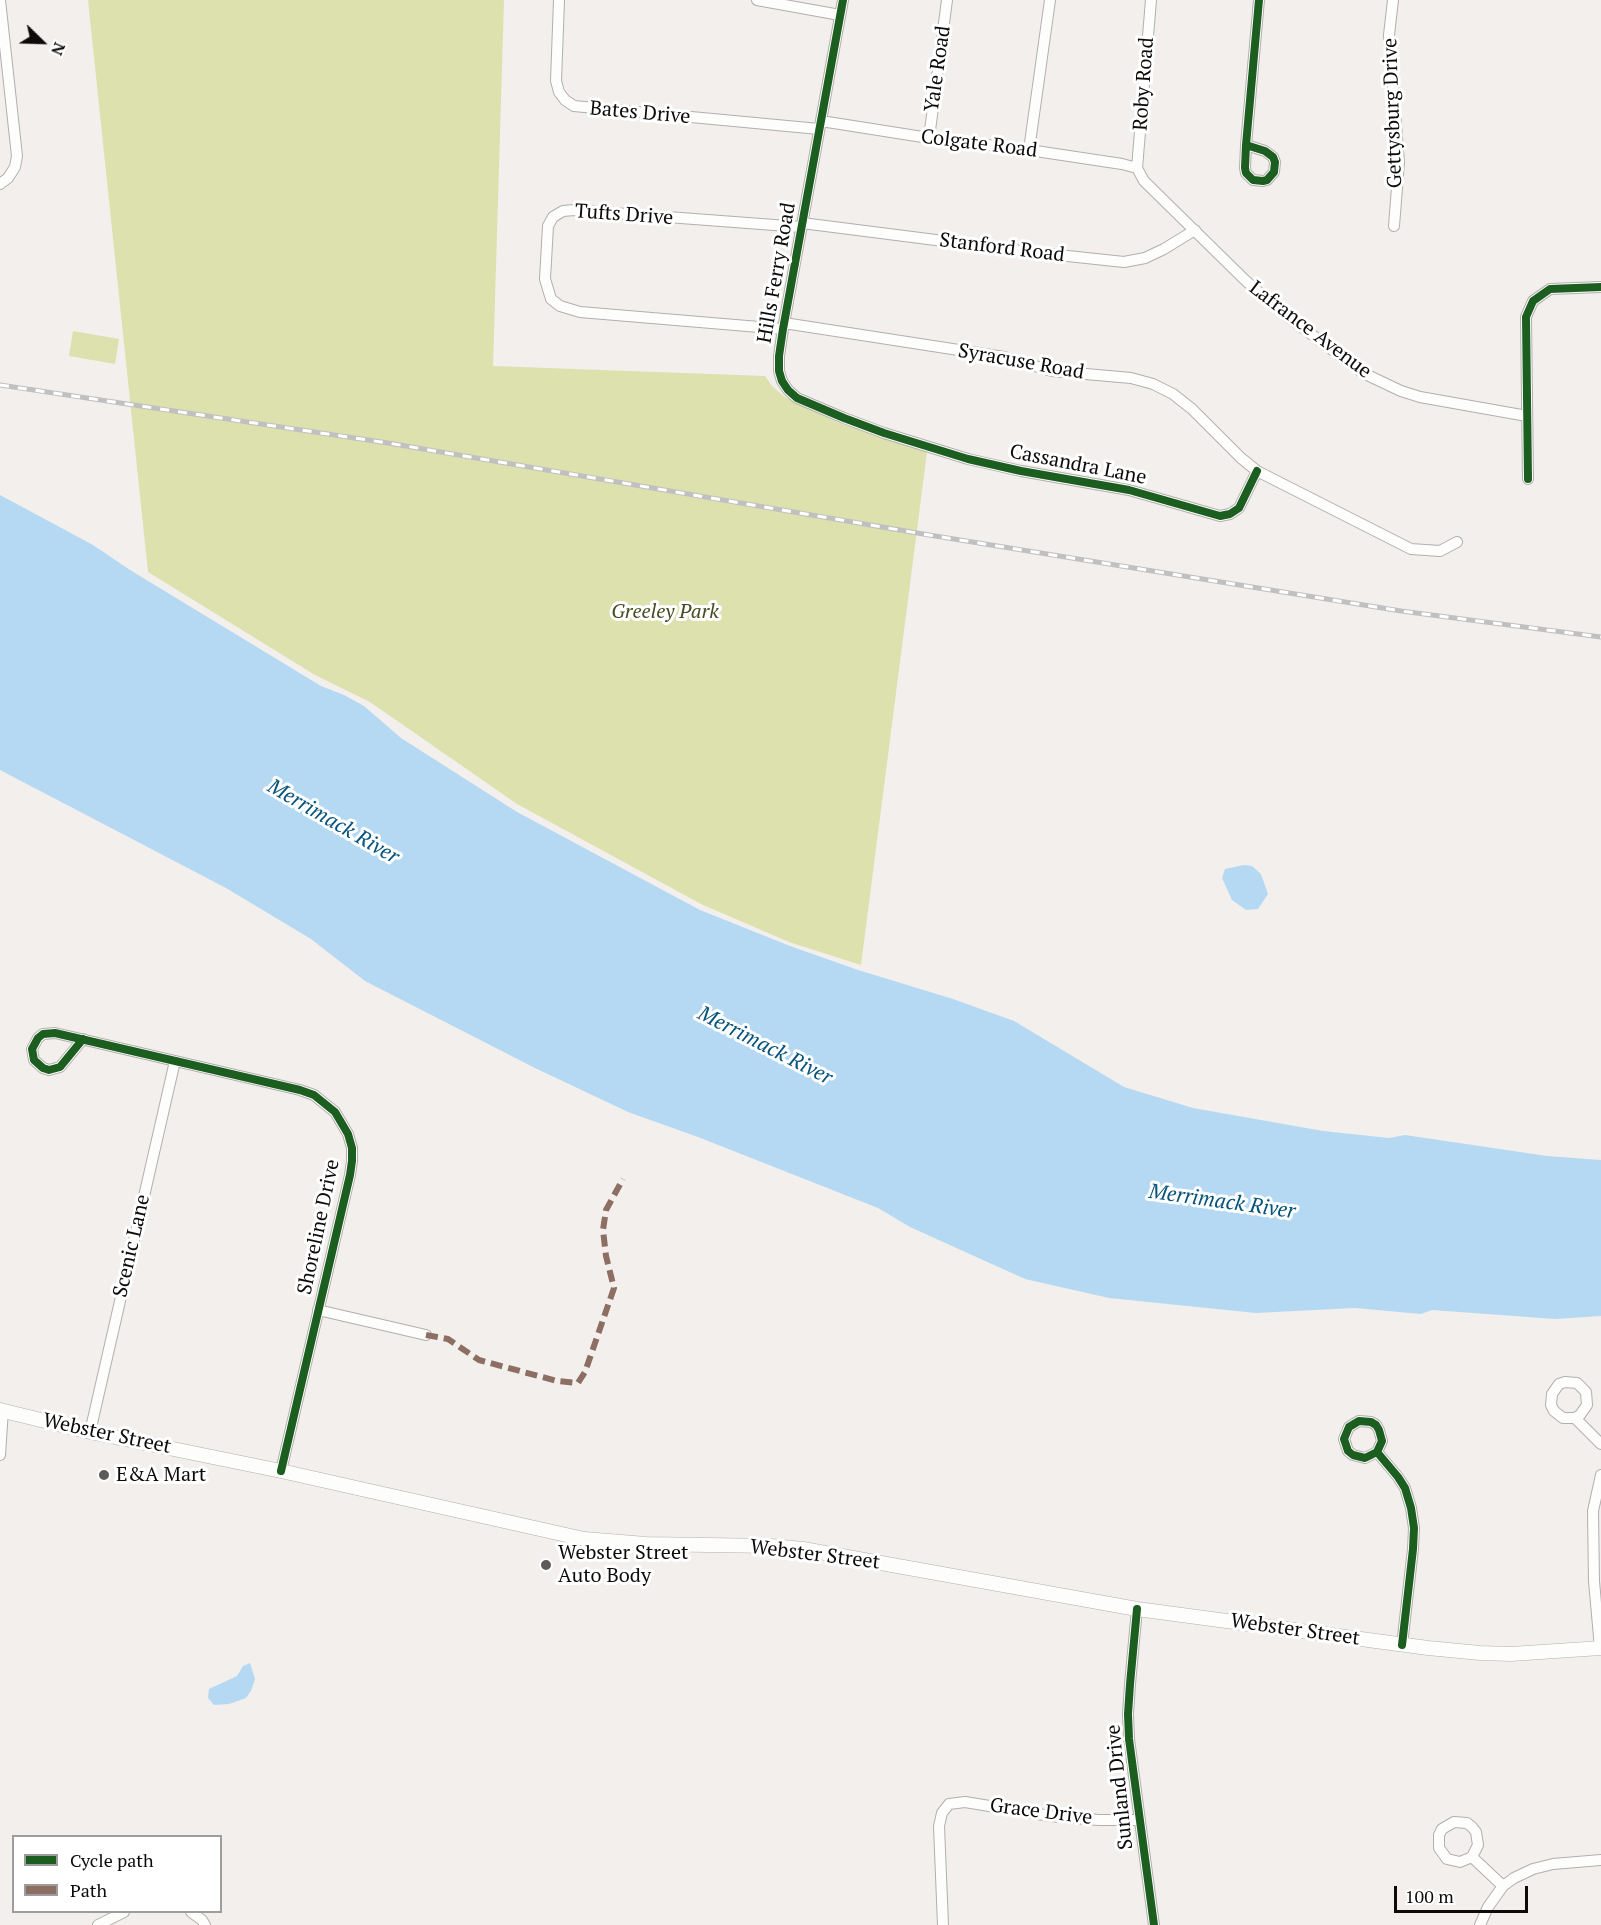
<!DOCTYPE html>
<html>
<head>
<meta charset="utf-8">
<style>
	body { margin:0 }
	#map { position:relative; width:1601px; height:1925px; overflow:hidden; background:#f2efed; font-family:"PT Serif",serif }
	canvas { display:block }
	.legend { position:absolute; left:12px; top:1835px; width:210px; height:78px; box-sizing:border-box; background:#fff; border:2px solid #9e9d9d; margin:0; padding:8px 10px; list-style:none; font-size:18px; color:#0d0b0a }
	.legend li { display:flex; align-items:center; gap:12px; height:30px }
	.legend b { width:30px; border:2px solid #9e9d9d }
	.north { position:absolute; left:12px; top:12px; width:60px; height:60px; -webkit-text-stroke:4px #fff; paint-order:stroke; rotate:113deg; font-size:16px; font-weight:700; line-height:24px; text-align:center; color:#0d0b0a }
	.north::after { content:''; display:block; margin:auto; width:21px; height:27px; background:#0d0b0a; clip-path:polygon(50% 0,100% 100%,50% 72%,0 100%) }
	.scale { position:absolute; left:1394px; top:1886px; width:134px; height:27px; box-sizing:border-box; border:3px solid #0d0b0a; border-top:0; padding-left:8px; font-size:18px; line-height:21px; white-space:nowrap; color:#0d0b0a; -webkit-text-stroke:4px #fff; paint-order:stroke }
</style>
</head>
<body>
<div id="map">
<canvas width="1601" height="1925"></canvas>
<ul class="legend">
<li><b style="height:8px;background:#1b5e20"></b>Cycle path</li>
<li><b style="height:8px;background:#8d6e63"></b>Path</li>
</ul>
<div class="north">N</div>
<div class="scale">100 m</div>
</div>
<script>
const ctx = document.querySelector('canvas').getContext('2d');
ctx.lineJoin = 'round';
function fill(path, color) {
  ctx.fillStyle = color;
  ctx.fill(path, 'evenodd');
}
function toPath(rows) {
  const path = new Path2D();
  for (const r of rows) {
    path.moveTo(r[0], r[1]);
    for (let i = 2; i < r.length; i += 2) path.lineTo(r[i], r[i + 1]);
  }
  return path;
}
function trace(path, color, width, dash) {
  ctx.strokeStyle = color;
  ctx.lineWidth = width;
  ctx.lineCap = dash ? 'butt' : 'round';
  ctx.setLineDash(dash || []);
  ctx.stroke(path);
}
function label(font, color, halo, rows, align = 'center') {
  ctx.font = font + ' "PT Serif",serif';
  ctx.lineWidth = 6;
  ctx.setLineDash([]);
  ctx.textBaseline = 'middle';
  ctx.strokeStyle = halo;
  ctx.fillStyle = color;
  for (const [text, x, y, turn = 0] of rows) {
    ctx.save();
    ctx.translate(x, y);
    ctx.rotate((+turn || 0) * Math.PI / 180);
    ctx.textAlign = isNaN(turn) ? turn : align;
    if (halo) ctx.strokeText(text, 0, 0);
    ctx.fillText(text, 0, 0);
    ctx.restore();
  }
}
const green = toPath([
	[88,0,504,0,493,366,765,376,772,386,785,397,839,423,927,452,861,965,789,942,701,904,517,804,370,702,315,675,148,572],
	[73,331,119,339,115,364,69,356]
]);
const water = toPath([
	[0,495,93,545,130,570,321,686,344,695,364,706,401,738,517,812,700,910,790,946,858,970,953,999,1014,1021,1124,1087,1193,1108,1323,1131,1389,1138,1405,1135,1547,1156,1601,1160,1601,1316,1555,1319,1432,1310,1421,1314,1355,1308,1256,1313,1109,1298,1025,1279,910,1227,878,1208,698,1137,628,1112,535,1068,365,981,311,939,226,888,0,770],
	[1244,865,1252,866,1261,874,1268,894,1258,909,1246,910,1232,900,1222,878,1225,869],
	[250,1663,255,1679,251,1691,246,1698,229,1704,214,1705,208,1698,209,1689,237,1676,243,1666]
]);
const minor = toPath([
	[0,0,17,156,15,167,8,178,0,184],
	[559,0,556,81,559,92,565,100,574,106,819,129],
	[757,0,840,15],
	[843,0,783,329,779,356,779,371,782,381,788,390,797,398,844,418,884,433,968,459,1021,471,1129,490,1220,516,1230,514,1239,508,1257,471],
	[1393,0,1389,35,1399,162,1394,226],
	[821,121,929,138,1029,150,1122,164,1137,168],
	[929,138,947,0],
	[1246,145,1265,151,1273,157,1275,162,1274,172,1267,180,1263,181,1253,180,1246,173,1245,168,1246,145,1259,0],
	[1029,150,1050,0],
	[1137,168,1144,181,1246,281,1287,316,1363,373,1401,391,1420,397,1527,416],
	[1137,168,1151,0],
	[802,223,1030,252,1124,262,1145,258,1164,249,1195,230],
	[784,323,1004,357,1052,371,1131,378,1153,384,1173,394,1192,409,1241,458,1257,471,1411,549,1440,551,1457,542],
	[783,329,580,312,560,306,551,299,545,279,548,226,553,217,563,211,574,210,801,227],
	[1528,479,1526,317,1533,301,1550,289,1601,287],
	[83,1039,60,1067,49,1070,43,1068,34,1060,32,1049,38,1038,43,1034,55,1033,300,1090,314,1095,335,1112,348,1134,352,1148,352,1161,350,1175,281,1471],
	[318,1310,426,1335],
	[1575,1418,1580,1415,1587,1405,1586,1392,1577,1383,1565,1382,1559,1384,1552,1394,1551,1405,1554,1411,1563,1418,1575,1418,1601,1444],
	[90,1432,175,1061],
	[1377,1452,1365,1458,1353,1455,1348,1451,1344,1439,1349,1427,1359,1421,1371,1422,1376,1425,1379,1430,1382,1441,1377,1452,1398,1477,1405,1488,1411,1508,1414,1528,1413,1549,1402,1645],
	[0,1455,3,1410],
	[1137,1609,1130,1684,1128,1714,1129,1739,1154,1925],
	[1600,1648,1594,1581,1593,1511,1601,1475],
	[1472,1857,1460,1862,1447,1859,1439,1848,1439,1835,1442,1829,1454,1822,1467,1823,1472,1827,1476,1832,1478,1845,1472,1857,1503,1886],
	[191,1912,202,1920,205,1925],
	[98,1925,124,1912],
	[943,1925,939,1826,942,1813,949,1804,965,1802,1050,1816,1099,1820,1139,1820],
	[1480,1925,1488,1907,1503,1886,1514,1878,1533,1869,1553,1864,1601,1860]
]);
const major = toPath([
	[0,1410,90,1432,281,1471,584,1539,646,1544,771,1546,803,1549,1137,1609,1428,1648,1480,1653,1511,1654,1601,1648]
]);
const rail = toPath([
	[0,385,388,443,929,535,1401,611,1601,637]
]);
const quiet = toPath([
	[426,1335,448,1339,479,1360,557,1381,578,1383,585,1372,614,1288,606,1256,603,1230,606,1210,623,1179]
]);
const cycleway = toPath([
	[843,0,783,329,779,356,779,371,782,381,788,390,797,398,844,418,884,433,968,459,1021,471,1129,490,1220,516,1230,514,1239,508,1257,471],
	[1246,145,1265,151,1273,157,1275,162,1274,172,1267,180,1263,181,1253,180,1246,173,1245,168,1246,145,1259,0],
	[1528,479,1526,317,1533,301,1550,289,1601,287],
	[83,1039,60,1067,49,1070,43,1068,34,1060,32,1049,38,1038,43,1034,55,1033,300,1090,314,1095,335,1112,348,1134,352,1148,352,1161,350,1175,281,1471],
	[1377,1452,1365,1458,1353,1455,1348,1451,1344,1439,1349,1427,1359,1421,1371,1422,1376,1425,1379,1430,1382,1441,1377,1452,1398,1477,1405,1488,1411,1508,1414,1528,1413,1549,1402,1645],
	[1137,1609,1130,1684,1128,1714,1129,1739,1154,1925]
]);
const markers = [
	[104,1475,6,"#5d5b59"],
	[546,1565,6,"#5d5b59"]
];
const streetNames = [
	["Yale Road",938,69,-82],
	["Roby Road",1144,84,-86],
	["Bates Drive",640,113,5],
	["Gettysburg Drive",1393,113,-92],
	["Colgate Road",979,144,7],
	["Tufts Drive",624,215,4],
	["Stanford Road",1002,248,7],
	["Hills Ferry Road",777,273,-80],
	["Lafrance Avenue",1310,330,37],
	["Syracuse Road",1021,362,10],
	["Cassandra Lane",1078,465,11],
	["Shoreline Drive",319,1227,-78],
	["Scenic Lane",132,1246,-77],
	["Webster Street",107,1434,12],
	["Webster Street",815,1555,7],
	["Webster Street",1295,1630,8],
	["Sunland Drive",1120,1787,-96],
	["Grace Drive",1041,1812,7]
];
const parkNames = [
	["Greeley Park",665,612]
];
const poiNames = [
	["E&A Mart",116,1475],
	["Webster Street",558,1553],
	["Auto Body",558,1576]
];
const waterNames = [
	["Merrimack River",333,822,30],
	["Merrimack River",765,1046,27],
	["Merrimack River",1222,1202,8]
];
fill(green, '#dde1ae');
fill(water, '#b5d9f3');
trace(minor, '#b2afae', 12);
trace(major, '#b2afae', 15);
trace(minor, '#fdfdfc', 10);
trace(major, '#fdfdfc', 14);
trace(rail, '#c1c0c0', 5);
trace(rail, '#fff', 3, [9]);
trace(quiet, '#8d6e63', 6, [12, 6]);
trace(cycleway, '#1b5e20', 8);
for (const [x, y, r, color] of markers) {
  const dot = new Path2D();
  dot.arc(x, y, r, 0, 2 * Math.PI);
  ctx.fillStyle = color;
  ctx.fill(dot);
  trace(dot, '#fff', 2);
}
label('20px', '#0d0b0a', '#fff', streetNames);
label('italic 20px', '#484d23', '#fff', parkNames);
label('20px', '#0d0b0a', '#fff', poiNames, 'left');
label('italic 21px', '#05537b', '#fff', waterNames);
</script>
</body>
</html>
